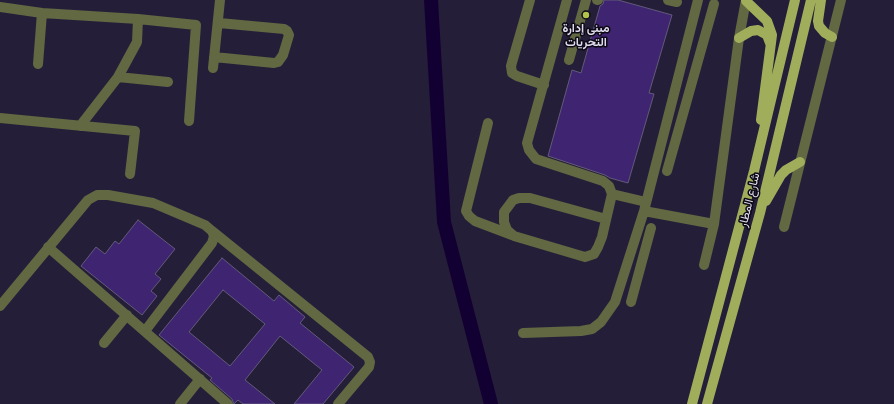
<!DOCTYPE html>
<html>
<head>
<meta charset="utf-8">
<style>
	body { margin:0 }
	canvas { display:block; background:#251e38 }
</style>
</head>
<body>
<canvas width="894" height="404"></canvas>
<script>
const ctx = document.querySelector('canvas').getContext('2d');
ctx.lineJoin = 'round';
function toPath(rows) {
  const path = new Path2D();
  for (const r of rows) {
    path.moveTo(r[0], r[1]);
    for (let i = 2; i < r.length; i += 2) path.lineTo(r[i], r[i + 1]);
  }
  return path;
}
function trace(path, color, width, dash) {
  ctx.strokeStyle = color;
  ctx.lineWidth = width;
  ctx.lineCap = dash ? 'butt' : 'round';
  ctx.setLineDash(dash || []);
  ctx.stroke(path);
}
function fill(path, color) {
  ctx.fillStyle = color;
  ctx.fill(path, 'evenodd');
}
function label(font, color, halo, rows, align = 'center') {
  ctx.font = font + ' Ubuntu,Vazirmatn,sans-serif';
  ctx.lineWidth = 3;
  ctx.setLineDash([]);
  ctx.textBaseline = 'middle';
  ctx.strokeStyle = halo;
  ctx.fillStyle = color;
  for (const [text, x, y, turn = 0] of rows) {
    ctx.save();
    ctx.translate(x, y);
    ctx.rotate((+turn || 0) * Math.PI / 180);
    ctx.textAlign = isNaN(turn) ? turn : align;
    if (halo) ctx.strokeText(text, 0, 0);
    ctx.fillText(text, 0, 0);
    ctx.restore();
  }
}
const river = toPath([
	[431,0,444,222,491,404]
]);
const building = toPath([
	[604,0,618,0,672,15,649,93,654,94,628,183,610,178,605,175,548,156,572,70,581,73,600,6,603,4,604,0],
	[138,220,175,249,155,274,161,279,151,291,157,296,142,315,81,266,96,247,105,254,115,241,119,244,138,220],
	[222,258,274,301,279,295,305,317,300,323,354,367,323,404,294,404,322,370,280,336,245,380,275,404,243,404,238,400,234,404,232,399,210,380,212,378,159,335,222,258],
	[223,290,265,324,230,366,189,332,223,290]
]);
const minor = toPath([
	[530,0,511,66,512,73,517,76,544,85],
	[567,0,527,143,529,150,536,159,603,181,609,186,612,194,602,237,598,247,594,254,585,257,514,236,507,230,504,222,504,212,513,200,519,198,530,198,606,219],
	[597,0,598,0],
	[668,0,677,2],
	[0,7,42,13,138,19,196,25,189,121],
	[214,57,274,63,278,62,283,55,289,35,287,31,284,29,219,23],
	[569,60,586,0],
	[38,64,42,13],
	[213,68,220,0],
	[118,77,168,82],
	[0,118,135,131,130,174],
	[488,123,466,211,469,216,475,221,512,235],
	[80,126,118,77,137,42,138,19],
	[667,171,714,4],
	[612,194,646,202],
	[644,211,714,224],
	[784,227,841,0],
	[212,231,368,357,370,362,369,367,338,404],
	[48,247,228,404],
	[704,265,714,224,739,38,746,0],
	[631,302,651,228],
	[0,306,88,200,97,195,108,195,153,203,205,225,212,231,214,236,212,243,145,331],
	[523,333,581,331,592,329,601,322,615,302,644,211,698,0],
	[104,343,127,315],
	[180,404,200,379]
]);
const major = toPath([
	[821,0,818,21,819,26,825,33,832,37],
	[746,1,767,21,772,35,761,120],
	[739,38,751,31,758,30,767,35,770,43],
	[766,201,781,175,786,170,800,162],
	[692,404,754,171,795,0],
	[707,404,760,213,811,0]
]);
const markers = [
	[586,15,4,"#b2c34c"]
];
const poiNames = [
	["مبنى إدارة",586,28],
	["التحريات",586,42]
];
const streetNames = [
	["شارع المطار",749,200,-76]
];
trace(river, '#130033', 14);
fill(building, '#3f2472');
trace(building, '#615a79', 1);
trace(minor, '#616842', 10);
trace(major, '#a0ad5b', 10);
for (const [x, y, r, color] of markers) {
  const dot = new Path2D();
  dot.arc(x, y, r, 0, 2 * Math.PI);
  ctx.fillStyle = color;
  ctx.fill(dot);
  trace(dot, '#0d0a16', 1.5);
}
label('bold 12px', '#dfdbed', '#0d0a16', poiNames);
label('12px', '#dfdbed', '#0d0a16', streetNames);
</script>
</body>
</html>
